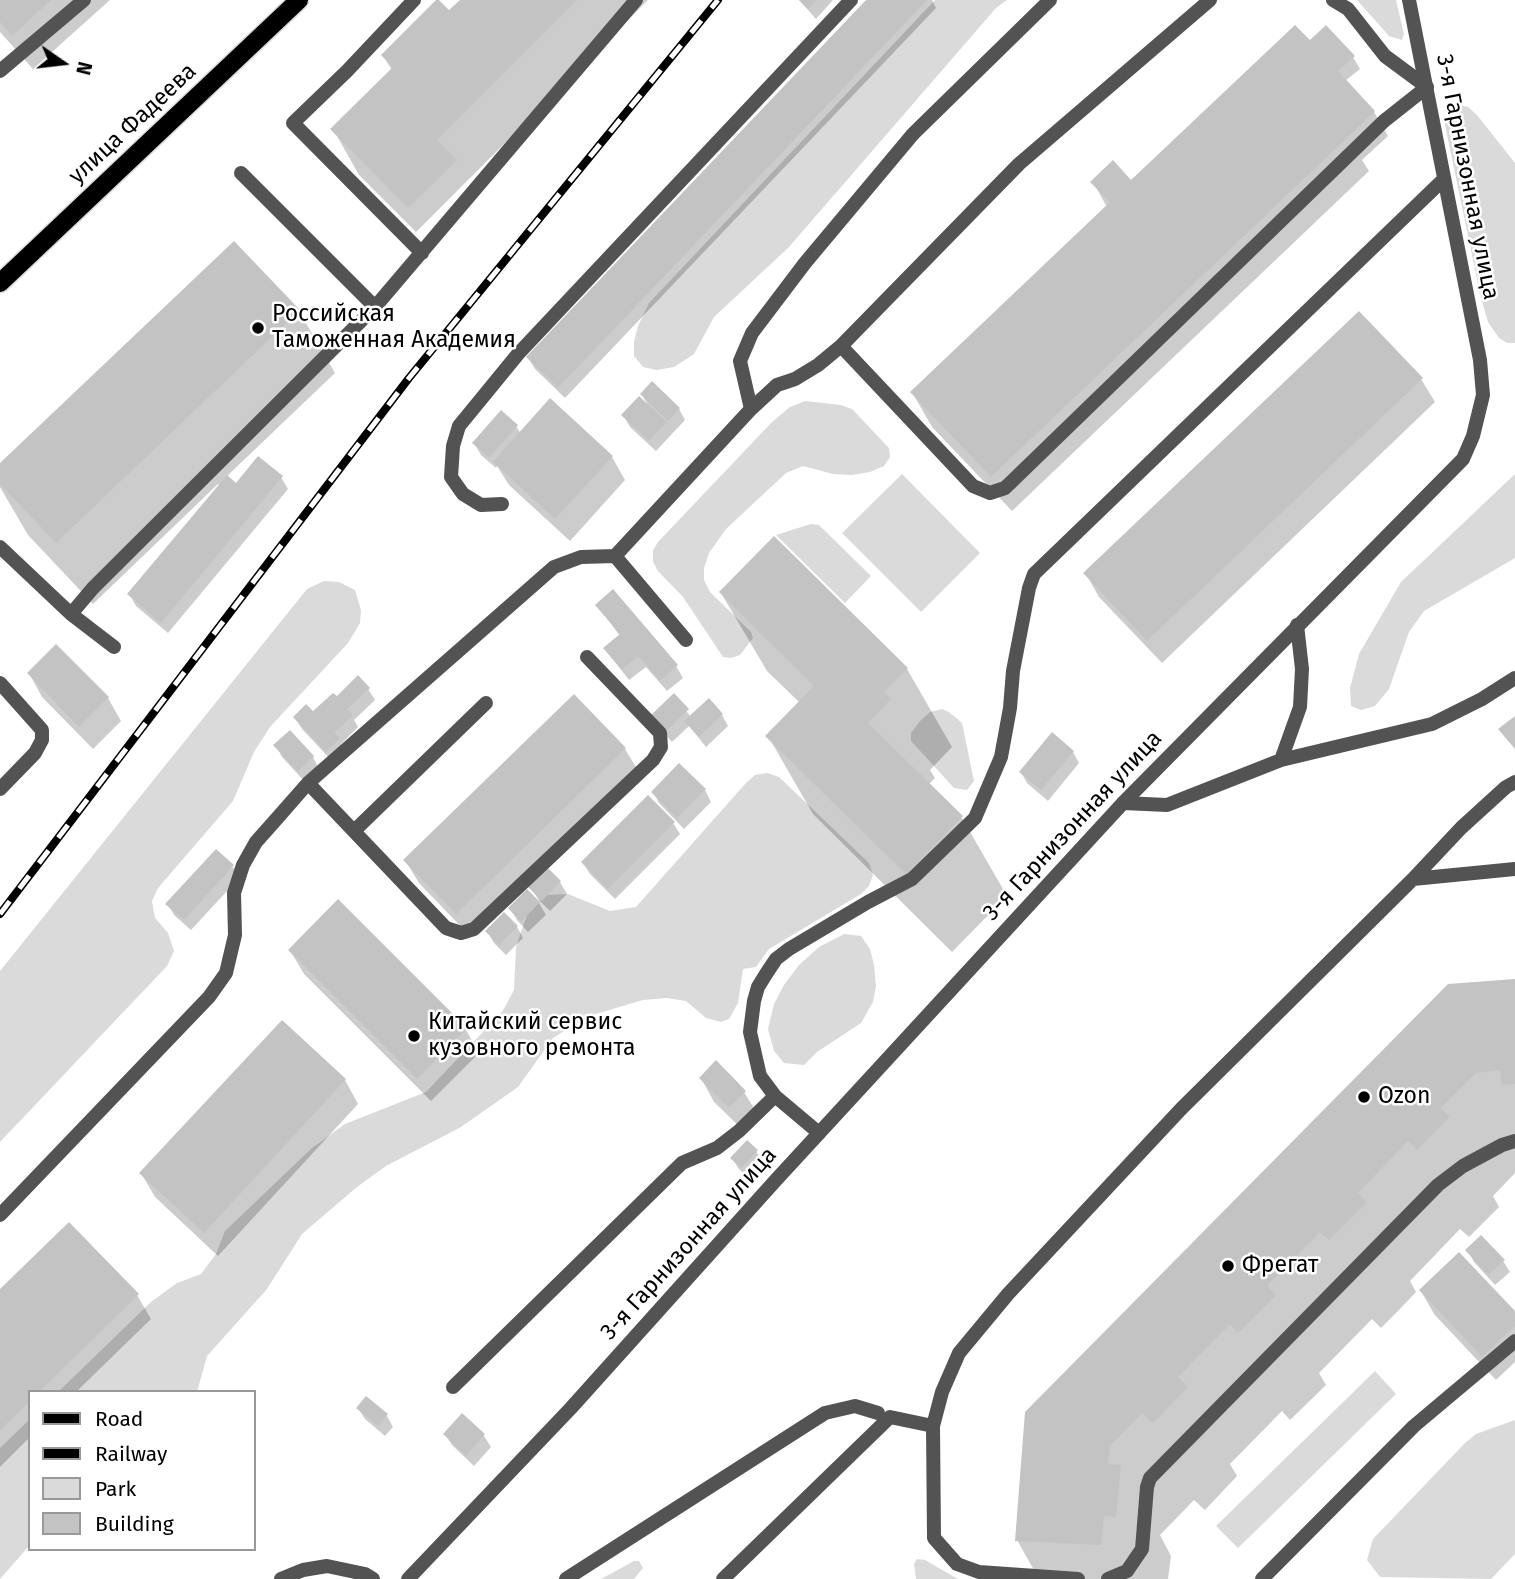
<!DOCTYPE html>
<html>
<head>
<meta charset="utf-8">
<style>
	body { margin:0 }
	#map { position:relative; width:1515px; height:1579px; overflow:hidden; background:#fff; font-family:"Fira Sans",sans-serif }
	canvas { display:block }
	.legend { position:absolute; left:28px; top:1390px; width:228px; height:161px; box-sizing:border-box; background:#fff; border:2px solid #999; margin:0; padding:9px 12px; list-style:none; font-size:21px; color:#000 }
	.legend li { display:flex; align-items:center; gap:14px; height:35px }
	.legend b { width:35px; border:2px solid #999 }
	.north { position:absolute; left:28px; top:28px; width:70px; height:70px; -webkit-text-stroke:5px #fff; paint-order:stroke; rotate:104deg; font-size:19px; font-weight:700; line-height:28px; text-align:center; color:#000 }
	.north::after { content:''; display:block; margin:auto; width:24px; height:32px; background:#000; clip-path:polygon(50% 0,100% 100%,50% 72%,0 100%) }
</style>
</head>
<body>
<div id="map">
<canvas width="1515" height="1579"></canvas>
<ul class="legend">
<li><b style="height:9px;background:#000"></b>Road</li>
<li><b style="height:9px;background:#000"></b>Railway</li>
<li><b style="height:19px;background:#dadada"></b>Park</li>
<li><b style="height:19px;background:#c3c3c3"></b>Building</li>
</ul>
<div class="north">N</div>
</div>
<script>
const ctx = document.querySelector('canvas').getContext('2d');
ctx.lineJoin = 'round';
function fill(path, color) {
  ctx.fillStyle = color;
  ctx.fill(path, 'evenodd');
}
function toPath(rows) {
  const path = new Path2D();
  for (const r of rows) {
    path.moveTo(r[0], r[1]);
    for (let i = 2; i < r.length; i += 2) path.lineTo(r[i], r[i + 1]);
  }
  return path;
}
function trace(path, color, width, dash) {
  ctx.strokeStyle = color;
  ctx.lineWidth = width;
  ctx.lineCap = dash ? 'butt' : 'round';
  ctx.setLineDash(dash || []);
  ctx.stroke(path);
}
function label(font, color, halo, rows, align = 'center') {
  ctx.font = font + ' "Fira Sans",sans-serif';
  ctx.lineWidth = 5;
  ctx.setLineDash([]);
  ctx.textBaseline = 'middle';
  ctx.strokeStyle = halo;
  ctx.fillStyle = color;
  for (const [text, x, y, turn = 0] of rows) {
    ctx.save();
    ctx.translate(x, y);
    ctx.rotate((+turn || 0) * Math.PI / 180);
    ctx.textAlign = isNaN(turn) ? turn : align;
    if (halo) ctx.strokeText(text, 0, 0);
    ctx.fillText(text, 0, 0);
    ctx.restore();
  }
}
const green = toPath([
	[935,0,1007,0,996,8,789,247,714,317,694,354,674,367,657,370,643,367,634,356,634,342,638,326,649,303],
	[1357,0,1396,0,1404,34,1402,40,1389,36],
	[1454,104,1468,107,1477,115,1515,163,1515,343,1507,343,1499,338,1488,322,1481,298,1445,125,1447,109],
	[805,401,841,405,852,409,889,448,890,457,884,466,870,472,852,475,833,474,803,466,786,473,726,529,709,553,704,568,704,580,710,592,751,632,753,638,740,655,731,658,723,657,683,597,658,571,653,562,653,550,658,542,773,421,790,407],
	[902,474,980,553,921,612,842,533],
	[1515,474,1515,558,1424,611,1409,632,1389,689,1375,706,1361,710,1351,706,1350,688,1359,654,1401,582],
	[811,524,819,525,871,576,845,603,776,535],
	[324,581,339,582,355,590,361,610,360,623,348,643,270,727,254,752,233,801,158,888,152,901,155,918,168,933,174,951,167,966,0,1142,0,971,307,589],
	[942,709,949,712,962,723,974,781,967,790,954,788,911,741,911,733,920,721,930,712],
	[767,773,779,777,869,863,873,875,869,886,861,894,769,949,756,967,743,969,738,1003,729,1019,721,1022,706,1018,686,1001,667,998,643,1000,589,1016,553,1038,518,1087,461,1127,386,1166,357,1187,302,1234,267,1289,207,1356,197,1392,58,1392,151,1302,177,1283,201,1274,216,1254,225,1231,312,1148,345,1124,426,1092,502,1012,514,990,516,948,520,934,528,913,544,895,568,894,610,911,636,907,746,783,755,775],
	[844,934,861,936,870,949,874,965,876,986,873,1002,861,1023,817,1052,804,1065,784,1063,774,1051,768,1029,774,1004,784,985,799,965,819,947],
	[1375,1371,1396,1394,1238,1548,1216,1526],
	[30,1419,30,1545,0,1579,0,1448],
	[1515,1420,1515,1554,1491,1579,1380,1577,1367,1560,1373,1539,1465,1443,1476,1434],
	[917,1559,925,1560,958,1579,916,1579,914,1564],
	[634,1561,639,1561,643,1568,634,1579,601,1579]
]);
const shadow = toPath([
	[0,0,110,0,33,69,0,32],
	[462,0,648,0,416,232,359,175,333,129,392,70,383,56,449,13],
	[799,0,833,0,816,19],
	[869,0,932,0,936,8,565,398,535,369,528,357],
	[1353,57,1360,69,1345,81,1374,112,1388,136,1362,160,1369,171,1012,511,932,427,912,392,1107,207,1093,182,1131,182],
	[234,243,299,311,335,373,226,477,236,485,281,477,288,489,168,633,136,606,130,595,220,486,218,484,93,604,28,535,0,487,0,465],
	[1421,379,1435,402,1162,663,1099,597,1086,574],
	[642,395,679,409,685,420,656,451,630,427,623,415,648,405],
	[516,426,521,434,612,457,625,480,570,541,509,485,497,466,496,468,481,455,474,443],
	[721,593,907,669,952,747,930,770,935,778,928,785,962,818,1007,896,952,952,813,814,768,736,800,703,767,671],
	[597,605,676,666,683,678,667,691,646,667,629,680,605,649,620,636],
	[29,673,108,698,121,721,93,749,42,697],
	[368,689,375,700,354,720,358,727,341,744,345,751,333,762,302,729,295,718,313,714,337,699],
	[674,696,691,717,722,715,728,726,706,747,689,726,672,742,659,728],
	[290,732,313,757,319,769,305,782,282,757,276,745],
	[625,749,639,772,470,936,419,883,405,860],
	[1073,752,1079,763,1048,801,1027,783,1021,772],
	[705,790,711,802,684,829,659,803,653,792],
	[673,823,680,834,615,899,590,874,583,863],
	[233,867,239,878,191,930,174,915,168,904],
	[548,870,560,882,567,894,550,911,538,899,531,887],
	[338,902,466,1030,479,1053,431,1101,304,974,290,950],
	[539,903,546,915,528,932,517,920,510,908],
	[517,927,523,938,506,955,494,943,487,931],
	[1515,980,1515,1173,1493,1196,1499,1207,1469,1237,1460,1229,1410,1281,1416,1292,1399,1310,1381,1328,1372,1319,1319,1373,1326,1385,1290,1420,1282,1411,1230,1464,1237,1476,1205,1510,1194,1500,1160,1535,1171,1556,1168,1579,1039,1579,1017,1540],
	[701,1078,744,1092,758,1115,743,1130,714,1102],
	[345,1080,358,1104,218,1256,155,1197,141,1173],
	[756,1151,763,1163,748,1178,739,1169,732,1158],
	[1468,1250,1503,1261,1510,1272,1495,1285,1474,1262],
	[1421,1291,1515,1313,1515,1362,1496,1380,1434,1314],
	[0,1292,137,1295,151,1319,76,1392,30,1392,30,1437,0,1467],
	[366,1398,387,1416,393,1427,385,1436,365,1419,358,1408],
	[462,1415,484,1436,491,1447,474,1466,452,1445,445,1434]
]);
const building = toPath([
	[0,0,51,0,12,36,0,22],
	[436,0,439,0,449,10,460,0,577,0,437,140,457,160,408,208,330,129,393,67,381,55],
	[799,0,817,0,808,9],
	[866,0,927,0,558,388,526,357],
	[1295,25,1310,40,1326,25,1355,56,1338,71,1375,111,991,477,910,392,1110,202,1090,182,1113,160,1131,180],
	[234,241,300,310,56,543,0,484,0,463],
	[1359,311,1423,378,1147,641,1083,573],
	[652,381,680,408,668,421,640,394],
	[639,396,667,422,649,441,621,415],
	[550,398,613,456,555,519,493,462],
	[501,410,518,425,489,458,472,443],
	[258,456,283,476,161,623,127,594,227,475,236,483],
	[774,536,908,668,884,692,891,699,868,723,963,816,906,874,765,736,814,686,719,592],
	[613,589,678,665,660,681,638,656,622,670,603,648,620,634,595,605],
	[56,644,109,697,79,727,27,673],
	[358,675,370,688,347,709,353,715,334,733,340,738,326,752,293,717,306,704,313,711,333,693,337,696],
	[674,693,689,709,665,732,650,716],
	[574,694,626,748,456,914,403,860],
	[709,698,723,714,699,737,684,721],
	[1515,716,1515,749,1498,729],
	[290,730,314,756,298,772,273,745],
	[1052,732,1074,751,1041,790,1019,772],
	[679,763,706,789,677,818,651,792],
	[648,795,675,822,608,889,581,862],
	[216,849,234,865,184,920,165,904],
	[548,868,561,881,542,901,528,887],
	[527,889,540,902,521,922,508,908],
	[338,899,467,1028,417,1079,288,950],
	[504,912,518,926,499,945,485,931],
	[1515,979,1515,1084,1502,1085,1500,1070,1476,1073,1441,1108,1450,1117,1417,1150,1408,1141,1358,1193,1367,1202,1329,1240,1320,1232,1267,1286,1276,1295,1238,1333,1230,1324,1178,1377,1188,1387,1153,1423,1142,1413,1110,1446,1108,1464,1121,1465,1116,1517,1104,1516,1101,1545,1015,1541,1025,1412,1448,984],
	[282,1020,346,1079,204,1233,139,1173],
	[716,1060,746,1091,729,1108,699,1078],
	[747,1140,758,1150,741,1168,730,1158],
	[69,1222,139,1294,39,1392,30,1392,30,1401,0,1430,0,1289],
	[1481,1235,1505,1260,1488,1275,1465,1250],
	[1459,1252,1515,1311,1515,1326,1482,1357,1419,1290],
	[366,1396,388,1414,378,1426,356,1408],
	[462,1413,485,1434,466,1456,443,1434]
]);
const lane = toPath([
	[414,0,347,71,293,123,422,253],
	[0,71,84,0],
	[241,173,375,307],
	[841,346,973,486,990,493,1005,488,1384,121,1427,87,1385,56,1348,9,1333,0],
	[751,409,740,361,752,333,805,263,913,134,1050,0],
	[502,504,481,505,463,494,451,477,453,446,459,426,518,354,851,0],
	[0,547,71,614,114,647],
	[615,556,751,409,777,385,795,379,818,365,841,346,1019,164,1210,0],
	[71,614,93,588,375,307,636,0],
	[0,683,42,730,42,740,35,753,0,789],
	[1281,760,1300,707,1302,669,1297,625],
	[308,783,446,928,461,933,474,929,653,760,661,747,660,733,587,657],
	[1123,803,1167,805,1281,760,1432,724,1482,699,1515,678],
	[354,831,486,703],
	[1413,879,1461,828,1506,787,1515,782],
	[819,1133,775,1096,760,1076,750,1032,754,1001,758,987,766,974,776,959,789,949,868,902,912,879,975,818,1001,757,1010,708,1013,671,1029,588,1034,574,1444,179],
	[0,1215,209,997,226,973,235,935,234,893,243,865,256,842,280,815,308,783,554,567,581,557,615,556,686,640],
	[453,1387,682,1163,717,1148,739,1131,775,1096],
	[281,1579,303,1570,327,1566,365,1574,373,1579],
	[566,1579,825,1413,855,1406,878,1413],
	[723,1579,890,1417,933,1426],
	[1078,1579,979,1572,957,1564,934,1538,933,1426,942,1392,959,1353,1008,1294,1181,1109,1413,879,1515,869],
	[1108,1579,1127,1571,1142,1549,1147,1487,1150,1478,1438,1185,1463,1166,1502,1145,1515,1141],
	[1262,1579,1414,1426,1515,1341]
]);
const street = toPath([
	[408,1579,571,1408,775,1181,1123,803,1463,459,1473,436,1483,395,1480,360,1409,0]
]);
const primary = toPath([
	[0,283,299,0]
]);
const rail = toPath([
	[0,914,409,378,718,0]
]);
const markers = [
	[258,328,7,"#000"],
	[414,1036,7,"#000"],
	[1364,1097,7,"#000"],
	[1228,1266,7,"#000"]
];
const streetNames = [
	["улица Фадеева",133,124,-43],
	["3-я Гарнизонная улица",1467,177,79],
	["3-я Гарнизонная улица",1073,826,-47],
	["3-я Гарнизонная улица",689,1244,-48]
];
const poiNames = [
	["Российская",272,315],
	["Таможенная Академия",272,341],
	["Китайский сервис",428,1023],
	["кузовного ремонта",428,1049],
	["Ozon",1378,1097],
	["Фрегат",1242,1266]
];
fill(green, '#dadada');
fill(shadow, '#0003');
fill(building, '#c3c3c3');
trace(primary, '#dbdbdb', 21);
trace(lane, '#535353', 14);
trace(street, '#535353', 14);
trace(primary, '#000', 18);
trace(rail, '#000', 8);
trace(rail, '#fff', 5, [16]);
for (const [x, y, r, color] of markers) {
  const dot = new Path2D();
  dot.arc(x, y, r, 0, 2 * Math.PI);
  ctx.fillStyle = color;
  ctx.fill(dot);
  trace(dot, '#fff', 2.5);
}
label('23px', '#000', '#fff', streetNames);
label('23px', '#000', '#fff', poiNames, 'left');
</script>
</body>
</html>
